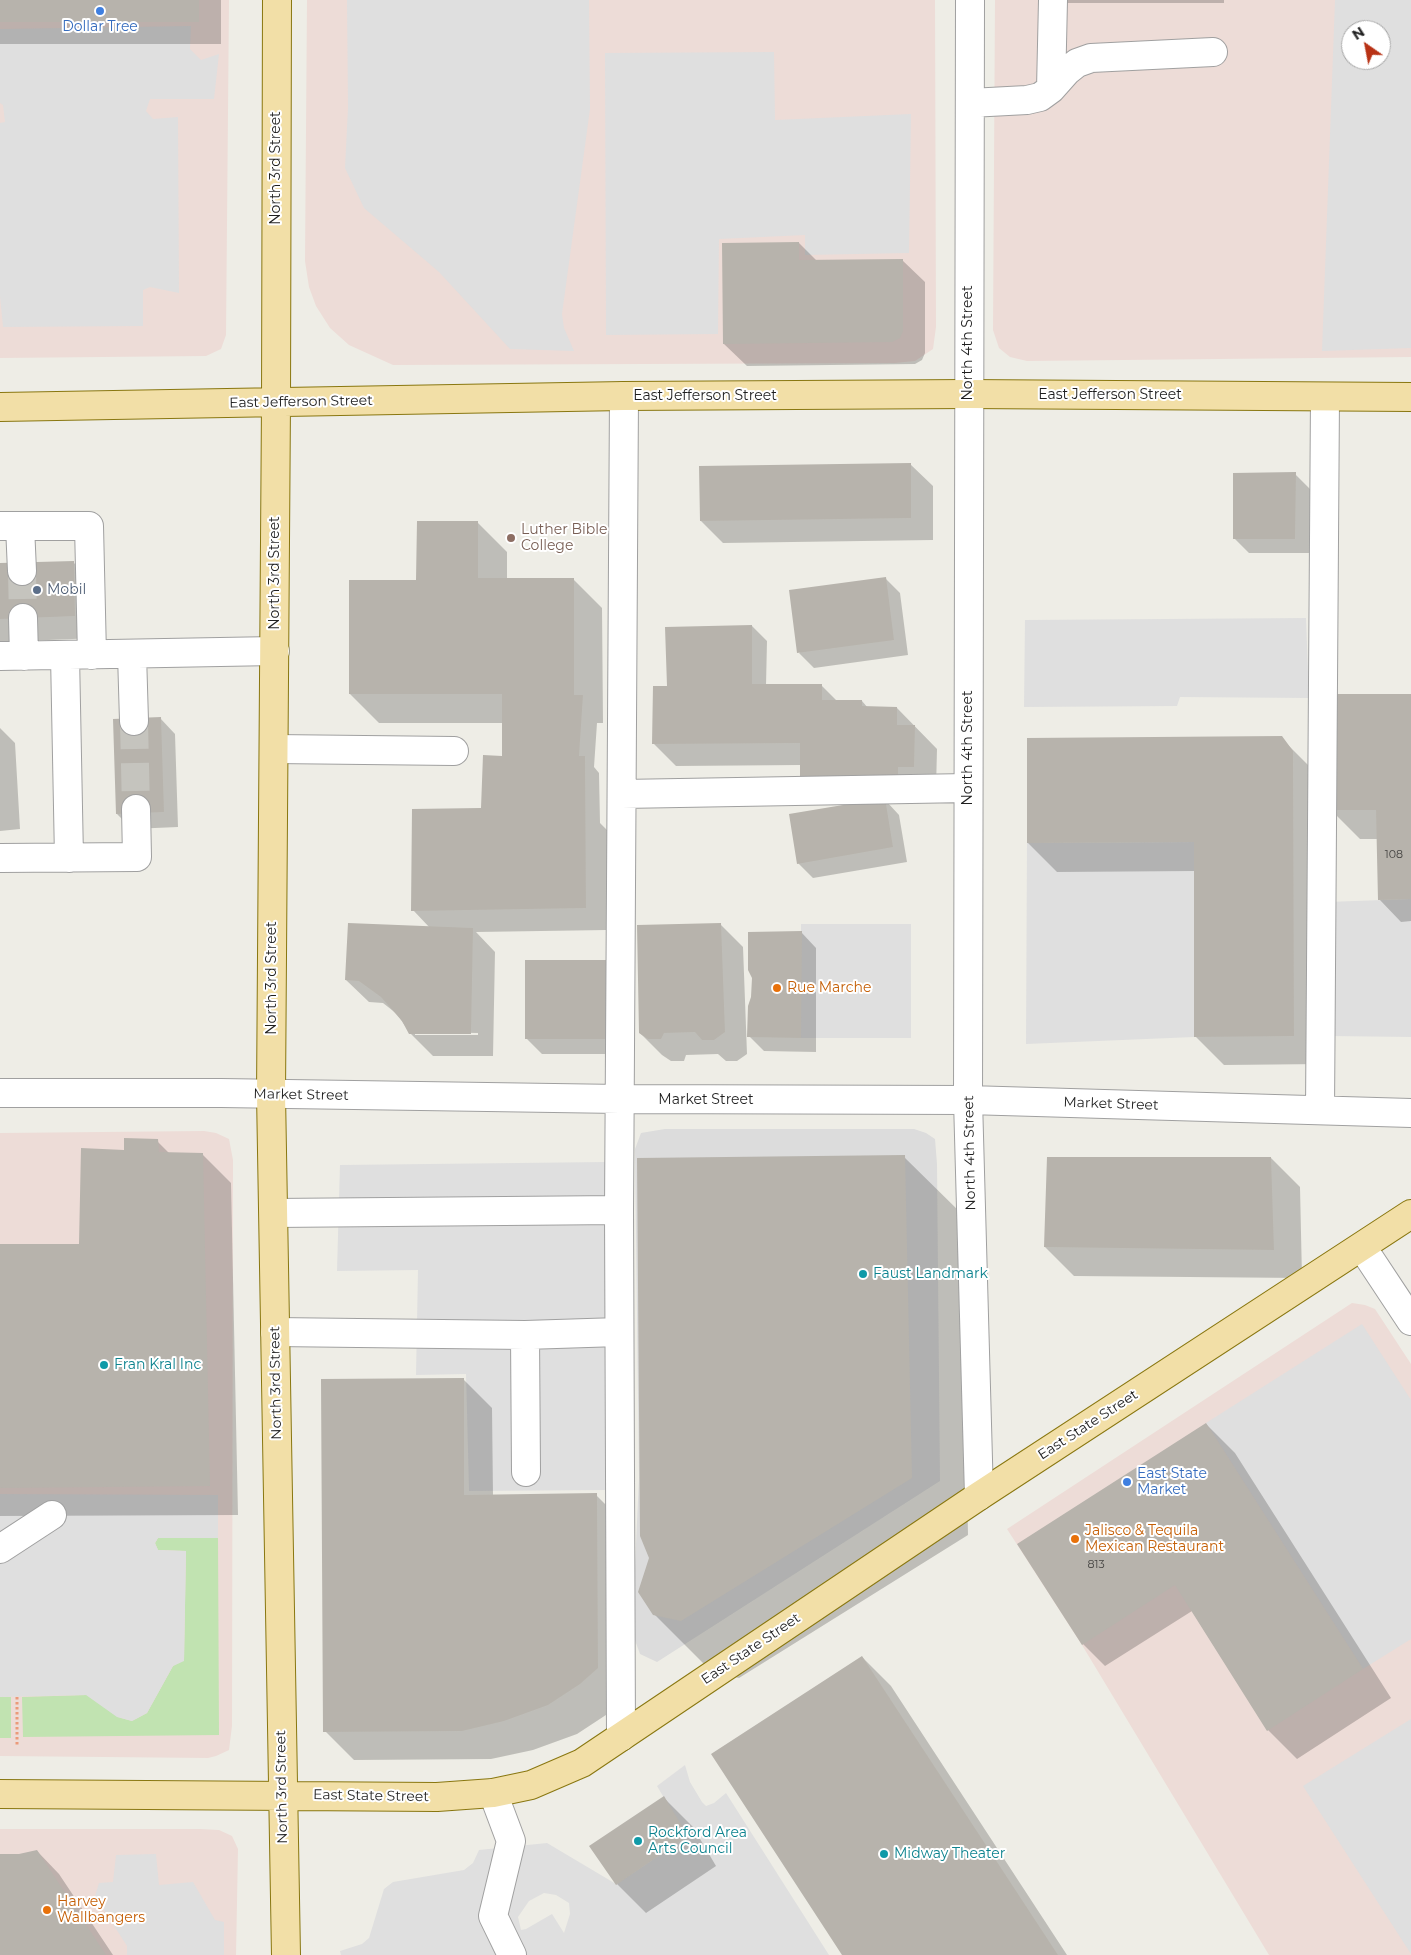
<!DOCTYPE html>
<html>
<head>
<meta charset="utf-8">
<style>
	body { margin:0 }
	#map { position:relative; width:1411px; height:1955px; overflow:hidden; background:#eeede6; font-family:Montserrat,sans-serif }
	canvas { display:block }
	.north { position:absolute; left:1341px; top:20px; width:50px; height:50px; box-sizing:border-box; background:#fff; border:1px solid #a5a5a5; border-radius:50%; rotate:327deg; font-size:14px; font-weight:700; line-height:20px; text-align:center; color:#1f1f1f }
	.north::after { content:''; display:block; margin:auto; width:18px; height:22px; background:#b83215; clip-path:polygon(50% 0,100% 100%,50% 72%,0 100%) }
</style>
</head>
<body>
<div id="map">
<canvas width="1411" height="1955"></canvas>
<div class="north">N</div>
</div>
<script>
const ctx = document.querySelector('canvas').getContext('2d');
ctx.lineJoin = 'round';
function fill(path, color) {
  ctx.fillStyle = color;
  ctx.fill(path, 'evenodd');
}
function toPath(rows) {
  const path = new Path2D();
  for (const r of rows) {
    path.moveTo(r[0], r[1]);
    for (let i = 2; i < r.length; i += 2) path.lineTo(r[i], r[i + 1]);
  }
  return path;
}
function trace(path, color, width, dash) {
  ctx.strokeStyle = color;
  ctx.lineWidth = width;
  ctx.lineCap = dash ? 'butt' : 'round';
  ctx.setLineDash(dash || []);
  ctx.stroke(path);
}
function label(font, color, halo, rows, align = 'center') {
  ctx.font = font + ' Montserrat,sans-serif';
  ctx.lineWidth = 4;
  ctx.setLineDash([]);
  ctx.textBaseline = 'middle';
  ctx.strokeStyle = halo;
  ctx.fillStyle = color;
  for (const [text, x, y, turn = 0] of rows) {
    ctx.save();
    ctx.translate(x, y);
    ctx.rotate((+turn || 0) * Math.PI / 180);
    ctx.textAlign = isNaN(turn) ? turn : align;
    if (halo) ctx.strokeText(text, 0, 0);
    ctx.fillText(text, 0, 0);
    ctx.restore();
  }
}
const residential = toPath([
	[665,1129,914,1129,926,1133,935,1139,937,1164,940,1481,657,1662,640,1654,632,1632,639,1478,635,1149,641,1133]
]);
const commercial = toPath([
	[0,0,229,0,226,335,221,349,206,356,0,358],
	[307,0,935,0,936,327,933,349,915,361,895,363,393,365,349,345,330,328,316,306,309,287,305,261],
	[995,0,1411,0,1411,357,1027,361,1010,357,999,348,993,330],
	[1351,30,1381,30,1381,60,1351,60],
	[204,1131,216,1133,229,1139,233,1160,232,1726,229,1750,216,1756,208,1758,0,1756,0,1133],
	[1352,1303,1365,1305,1375,1309,1411,1364,1411,1955,1269,1955,1082,1645,1007,1529],
	[0,1829,200,1829,219,1830,232,1836,238,1849,236,1955,0,1955]
]);
const grass = toPath([
	[158,1538,218,1538,219,1735,23,1737,22,1697,87,1695,118,1717,132,1721,147,1713,173,1666,184,1660,186,1551,158,1550,155,1543],
	[0,1697,11,1697,11,1738,0,1738]
]);
const parking = toPath([
	[347,0,589,0,590,109,562,314,564,328,574,351,510,349,439,272,364,208,345,168,348,108],
	[1335,0,1411,0,1411,348,1322,351],
	[1351,30,1381,30,1381,60,1351,60],
	[191,26,190,49,201,60,219,54,214,99,150,99,146,111,153,119,178,117,179,293,150,287,143,290,143,326,3,327,0,296,0,123,5,122,3,105,0,103,0,29],
	[774,52,775,120,911,114,909,253,805,255,805,235,719,239,718,334,606,335,605,53],
	[1306,618,1309,698,1180,697,1177,706,1024,707,1025,620],
	[1194,842,1194,1037,1026,1044,1027,843],
	[1411,899,1411,1037,1330,1036,1327,902],
	[801,924,911,924,911,1038,801,1038],
	[606,1162,606,1490,469,1491,466,1374,416,1375,418,1270,337,1271,340,1165],
	[1362,1324,1411,1400,1411,1639,1363,1669,1206,1423],
	[0,1494,218,1495,218,1538,158,1538,155,1543,158,1550,186,1551,184,1661,173,1666,147,1713,132,1721,117,1717,86,1695,0,1697],
	[1411,1719,1411,1954,1303,1786],
	[685,1765,690,1782,702,1802,706,1806,714,1803,726,1793,829,1955,341,1955,340,1951,362,1944,369,1938,384,1889,393,1882,464,1870,473,1863,479,1850,547,1843,616,1884,687,1837,657,1786],
	[544,1893,556,1895,569,1903,570,1914,564,1933,552,1914,526,1929,521,1930,518,1917,529,1901],
	[156,1854,159,1885,193,1882,215,1920,224,1922,224,1955,127,1955,127,1946,95,1896,99,1883,113,1882,116,1855]
]);
const shadow = toPath([
	[0,0,221,0,221,44,0,44],
	[1057,0,1224,0,1224,3,1060,3],
	[799,243,817,261,902,260,925,282,925,353,922,360,915,364,747,366,724,344],
	[910,464,933,486,933,540,723,543,701,521],
	[1295,474,1310,489,1310,553,1249,553,1234,538],
	[478,523,507,552,507,579,573,579,602,608,603,723,597,723,594,767,599,773,600,823,607,830,607,930,476,932,495,952,493,1056,433,1056,410,1033,397,1014,383,1003,369,1002,346,980,430,928,413,910,482,809,503,757,503,723,379,723,350,694,418,581],
	[415,1032,478,1033,478,1035,415,1035],
	[73,562,95,584,97,638,0,642,0,564],
	[885,578,900,593,908,655,814,668,799,653],
	[752,626,767,641,766,686,821,685,837,701,862,701,868,708,897,708,937,749,936,789,887,802,899,815,907,862,813,878,798,863,862,803,801,765,676,766,653,743,668,687],
	[1411,695,1411,921,1401,922,1379,899,1378,839,1360,839,1331,810],
	[160,718,175,734,178,827,132,829,117,814],
	[0,728,15,743,20,829,0,831],
	[1281,738,1310,767,1323,1064,1224,1065,1195,1036,1195,871,1057,872,1028,843],
	[721,925,743,947,747,1054,737,1061,726,1061,718,1054,686,1055,684,1061,671,1061,662,1055,640,1033],
	[801,932,816,948,816,1052,764,1051,748,1035],
	[606,961,621,1054,542,1054,527,1039],
	[157,1141,170,1154,202,1154,231,1183,238,1515,0,1516,0,1245,80,1245,126,1152],
	[904,1157,962,1214,968,1535,739,1678,712,1672,654,1614,651,1558],
	[1271,1158,1300,1187,1302,1278,1074,1276,1045,1247],
	[463,1379,492,1408,493,1496,596,1495,625,1524,609,1713,577,1734,533,1750,491,1759,354,1760,325,1731],
	[1206,1424,1235,1453,1391,1698,1297,1759,1268,1730,1192,1611,1105,1666,1083,1644],
	[862,1657,891,1686,1067,1955,844,1955],
	[664,1798,693,1827,716,1866,646,1913,617,1884],
	[37,1851,59,1874,113,1955,0,1955,0,1855,20,1855]
]);
const building = toPath([
	[0,0,199,0,199,22,0,22],
	[799,242,799,260,903,259,903,331,900,338,892,342,723,344,722,243],
	[911,463,911,518,700,521,699,466],
	[1296,472,1295,539,1233,539,1233,473],
	[417,521,478,521,478,578,574,578,574,695,583,695,579,756,585,756,586,908,411,911,412,809,481,808,483,755,502,756,502,694,349,694,349,580,416,580],
	[74,561,75,616,0,619,0,563],
	[886,577,894,640,797,653,789,590],
	[752,625,752,684,822,684,822,700,862,700,862,706,897,707,897,725,915,725,914,767,898,767,898,775,876,775,876,780,800,780,800,743,652,744,653,686,667,686,665,627],
	[1333,694,1411,694,1411,899,1378,900,1376,810,1330,810],
	[161,717,164,812,116,814,113,719],
	[1282,736,1293,751,1294,1036,1194,1037,1194,842,1027,843,1027,738],
	[885,798,893,847,797,864,789,814],
	[348,923,473,928,471,1034,409,1034,402,1021,381,997,359,981,345,980],
	[721,923,725,1032,714,1040,702,1040,695,1032,664,1033,661,1039,648,1039,639,1033,637,925],
	[802,931,801,1038,747,1037,748,1006,751,997,752,978,748,970,748,932],
	[525,960,607,960,606,1039,525,1039],
	[124,1138,158,1139,159,1152,203,1153,210,1486,0,1488,0,1244,79,1244,81,1148,124,1150],
	[905,1155,912,1478,681,1621,653,1615,638,1592,649,1558,640,1536,637,1158],
	[1047,1157,1271,1157,1274,1250,1044,1247],
	[464,1378,464,1495,597,1493,598,1668,580,1684,548,1705,504,1721,462,1731,323,1732,321,1379],
	[1206,1423,1363,1669,1267,1731,1175,1585,1082,1645,1017,1544],
	[862,1656,1058,1955,842,1955,711,1754],
	[664,1796,688,1836,616,1885,589,1846],
	[37,1850,106,1955,0,1955,0,1854,19,1854]
]);
const minorTunnel = toPath([
	[22,571,23,618],
	[134,721,136,809]
]);
const path = toPath([
	[17,1697,17,1745]
]);
const minor = toPath([
	[970,0,968,1100,979,1496],
	[1051,89,1053,0],
	[970,103,1027,100,1040,97,1051,89,1067,71,1077,63,1091,58,1213,52],
	[0,526,89,526,92,655],
	[20,526,22,571],
	[23,618,24,656],
	[132,654,134,721],
	[65,655,69,858],
	[0,656,275,651],
	[274,749,454,751],
	[622,794,968,788],
	[0,858,137,857,136,809],
	[0,1093,221,1093,620,1099,968,1100,1411,1113],
	[1320,1110,1325,397],
	[274,1213,619,1210],
	[1362,1247,1411,1321],
	[275,1332,525,1335,526,1472],
	[525,1335,619,1332],
	[0,1549,52,1515],
	[621,1737,619,1210,624,396],
	[493,1793,511,1841,493,1916,512,1955]
]);
const major = toPath([
	[277,0,276,403,271,1094,286,1955],
	[0,407,624,396,968,394,1411,397],
	[0,1794,437,1797,493,1793,531,1785,582,1763,979,1496,1411,1214]
]);
const markers = [
	[100,11,5,"#3f7fe0"],
	[511,538,5,"#8d6e63"],
	[37,590,5,"#5c6f8a"],
	[777,988,5,"#e8710a"],
	[863,1274,5,"#0f9aa8"],
	[104,1365,5,"#0f9aa8"],
	[1127,1482,5,"#3f7fe0"],
	[1075,1539,5,"#e8710a"],
	[638,1841,5,"#0f9aa8"],
	[884,1854,5,"#0f9aa8"],
	[47,1910,5,"#e8710a"]
];
const numberNames = [
	["108",1394,855],
	["813",1096,1565]
];
const shopNames = [
	["Dollar Tree",100,27],
	["East State",1137,1474,"left"],
	["Market",1137,1490,"left"]
];
const streetNames = [
	["North 3rd Street",276,168,-90],
	["North 4th Street",968,343,-90],
	["East Jefferson Street",1110,395],
	["East Jefferson Street",705,396],
	["East Jefferson Street",301,402,-1],
	["North 3rd Street",275,573,-90],
	["North 4th Street",968,748,-90],
	["North 3rd Street",272,978,-90],
	["Market Street",301,1095,1],
	["Market Street",706,1100],
	["Market Street",1111,1104,2],
	["North 4th Street",970,1153,-91],
	["North 3rd Street",276,1383,-91],
	["East State Street",1088,1425,-33],
	["East State Street",751,1649,-34],
	["North 3rd Street",282,1787,-91],
	["East State Street",371,1796,1]
];
const educationNames = [
	["Luther Bible",521,530],
	["College",521,546]
];
const serviceNames = [
	["Mobil",47,590]
];
const foodNames = [
	["Rue Marche",787,988],
	["Jalisco & Tequila",1085,1531],
	["Mexican Restaurant",1085,1547],
	["Harvey",57,1902],
	["Wallbangers",57,1918]
];
const cultureNames = [
	["Faust Landmark",873,1274],
	["Fran Kral Inc",114,1365],
	["Rockford Area",648,1833],
	["Arts Council",648,1849],
	["Midway Theater",894,1854]
];
fill(residential, '#dcdcdc');
fill(commercial, '#eddcd7');
fill(grass, '#c1e3b1');
fill(parking, '#dfdfdf');
fill(shadow, '#0003');
fill(building, '#b7b3ac');
trace(minorTunnel, '#c5c4be', 28, [28, 14]);
trace(minor, '#a0a0a0', 30);
trace(major, '#897710', 30);
trace(path, '#eb9a7a', 3, [2.5, 2.5]);
trace(minor, '#fff', 28);
trace(major, '#f2dfa7', 28);
for (const [x, y, r, color] of markers) {
  const dot = new Path2D();
  dot.arc(x, y, r, 0, 2 * Math.PI);
  ctx.fillStyle = color;
  ctx.fill(dot);
  trace(dot, '#fff', 2);
}
label('11px', '#454442', null, numberNames);
label('14px', '#366cbe', '#fff', shopNames);
label('14px', '#1f1f1f', '#fff', streetNames);
label('14px', '#785e54', '#fff', educationNames, 'left');
label('14px', '#4e5e75', '#fff', serviceNames, 'left');
label('14px', '#c56008', '#fff', foodNames, 'left');
label('14px', '#0d838f', '#fff', cultureNames, 'left');
</script>
</body>
</html>
